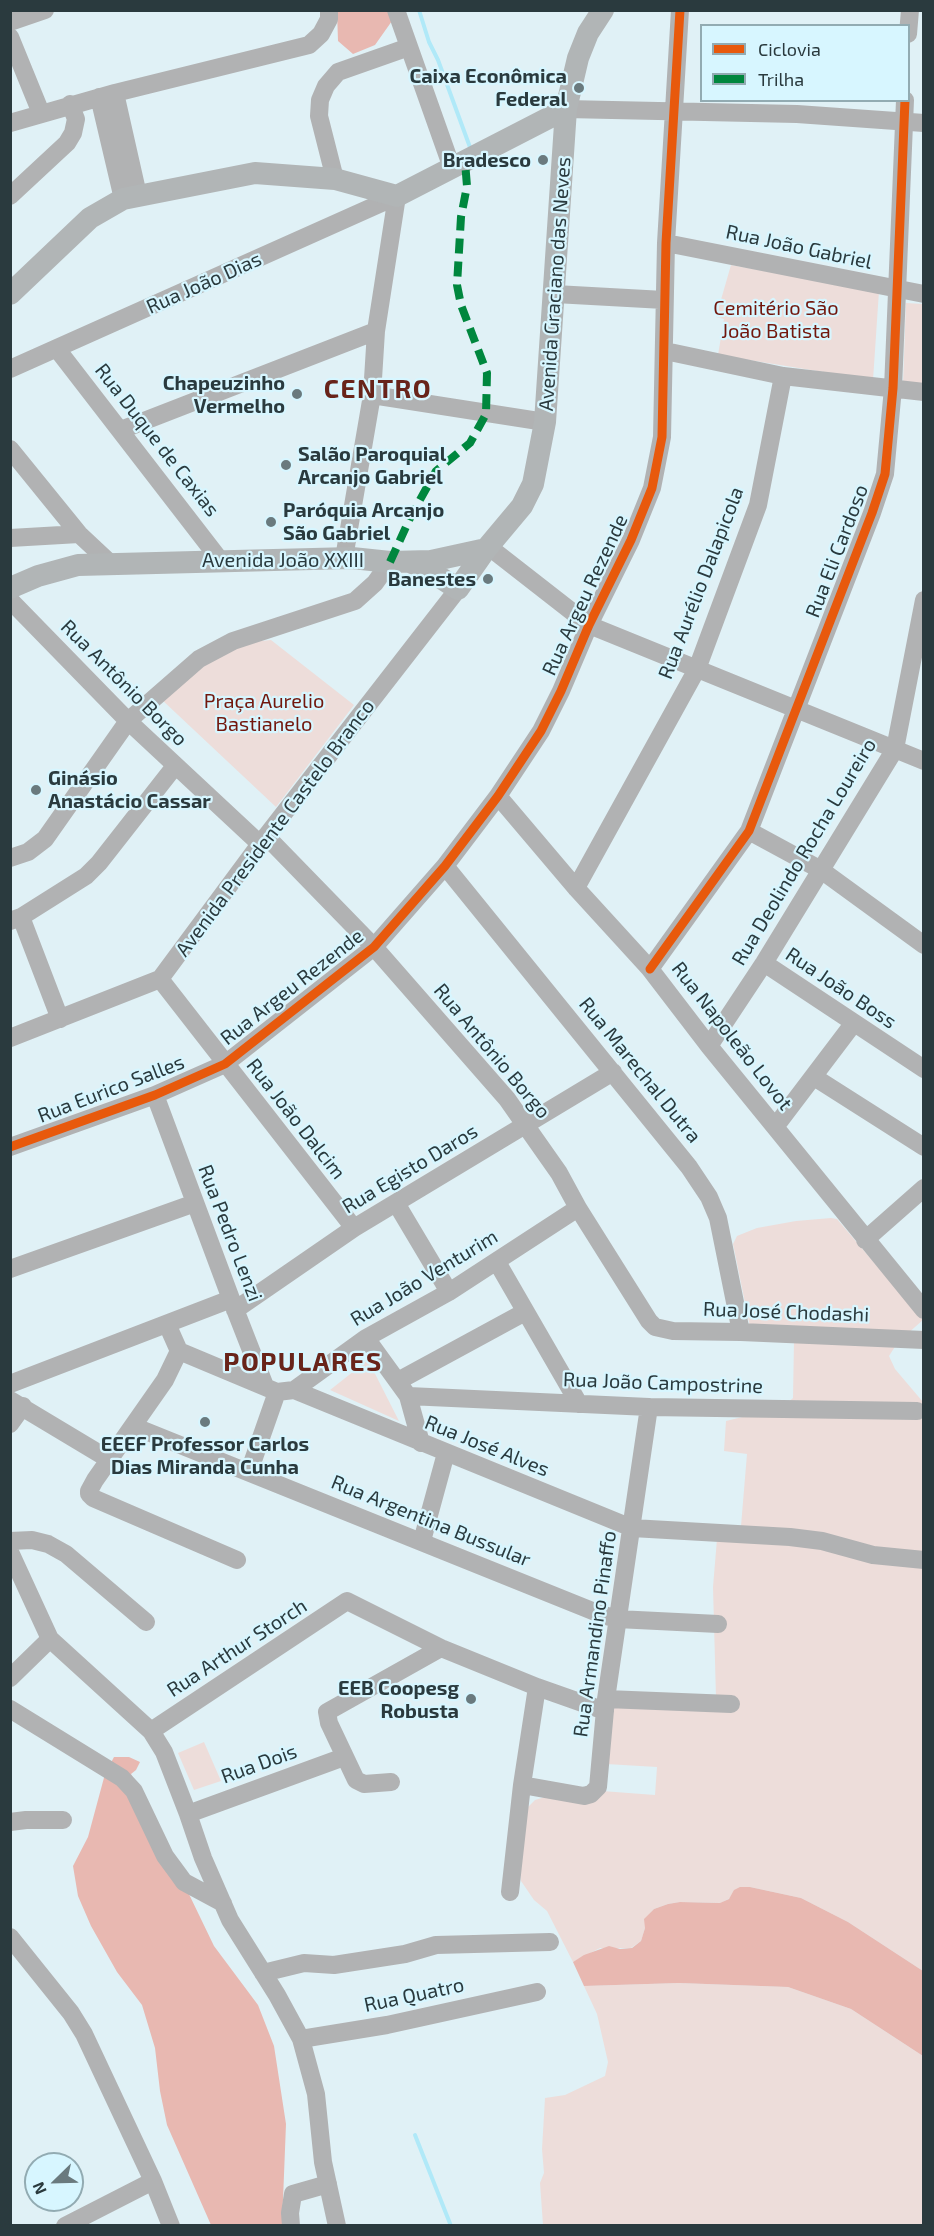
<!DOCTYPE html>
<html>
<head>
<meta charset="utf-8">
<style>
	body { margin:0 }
	#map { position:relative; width:934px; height:2236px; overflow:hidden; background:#e0f1f6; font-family:"Exo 2",sans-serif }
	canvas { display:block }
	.frame { position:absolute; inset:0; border:12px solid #2a3a3e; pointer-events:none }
	.legend { position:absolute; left:700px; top:24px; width:210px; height:78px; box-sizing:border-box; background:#d7f6ff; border:2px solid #92abb2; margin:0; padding:8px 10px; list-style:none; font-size:18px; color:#2a3a3e }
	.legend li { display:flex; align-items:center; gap:12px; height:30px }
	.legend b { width:30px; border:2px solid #92abb2 }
	.north { position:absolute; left:24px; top:2152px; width:60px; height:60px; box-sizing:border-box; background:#d7f6ff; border:2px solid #92abb2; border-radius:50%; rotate:247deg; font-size:16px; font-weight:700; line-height:24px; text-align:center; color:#2a3a3e }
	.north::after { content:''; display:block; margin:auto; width:21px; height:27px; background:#6a7a7e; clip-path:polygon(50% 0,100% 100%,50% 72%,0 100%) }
</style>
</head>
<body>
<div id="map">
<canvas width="934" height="2236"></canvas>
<div class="frame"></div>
<ul class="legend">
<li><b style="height:8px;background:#e8590c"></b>Ciclovia</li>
<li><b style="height:8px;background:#00873e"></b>Trilha</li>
</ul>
<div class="north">N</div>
</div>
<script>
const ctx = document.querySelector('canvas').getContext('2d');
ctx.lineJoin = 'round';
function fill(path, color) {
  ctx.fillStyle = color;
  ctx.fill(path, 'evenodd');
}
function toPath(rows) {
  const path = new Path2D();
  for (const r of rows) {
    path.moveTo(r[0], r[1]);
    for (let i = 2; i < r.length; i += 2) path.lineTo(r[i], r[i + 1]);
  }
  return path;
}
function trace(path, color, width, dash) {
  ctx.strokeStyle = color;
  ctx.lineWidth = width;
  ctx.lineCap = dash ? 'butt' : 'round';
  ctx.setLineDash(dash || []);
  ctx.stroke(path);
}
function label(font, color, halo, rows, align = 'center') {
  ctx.font = font + ' "Exo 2",sans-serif';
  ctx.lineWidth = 4.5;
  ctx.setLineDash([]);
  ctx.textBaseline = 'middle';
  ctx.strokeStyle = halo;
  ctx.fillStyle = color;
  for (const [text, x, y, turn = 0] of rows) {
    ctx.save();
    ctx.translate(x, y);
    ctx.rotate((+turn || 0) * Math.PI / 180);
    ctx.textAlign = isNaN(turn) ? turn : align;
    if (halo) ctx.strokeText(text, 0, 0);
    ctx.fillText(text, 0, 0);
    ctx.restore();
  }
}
const green = toPath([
	[731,265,879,291,873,380,718,355,724,319,716,317],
	[906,303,923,304,923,386,903,384],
	[271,640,354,705,276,807,161,699,202,659,251,642],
	[831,1218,837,1219,923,1320,898,1342,889,1356,895,1369,923,1402,923,1971,848,1922,801,1898,750,1887,721,1903,680,1902,668,1904,654,1909,645,1919,645,1928,641,1941,631,1948,600,1948,573,1962,547,1911,534,1900,521,1881,518,1857,522,1813,535,1800,545,1797,602,1791,655,1795,657,1767,606,1764,610,1696,716,1698,713,1587,718,1527,741,1526,747,1454,724,1451,726,1421,783,1407,793,1398,794,1341,751,1332,733,1244,737,1236,757,1228,796,1221],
	[368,1360,399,1421,330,1390],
	[204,1742,221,1781,194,1790,178,1753],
	[679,1983,788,1987,851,2009,923,2056,923,2225,543,2225,540,2183,544,2173,542,2149,545,2098,565,2095,605,2076,608,2062,597,2014,584,1986]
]);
const forest = toPath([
	[337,11,399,11,375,45,353,54,338,41],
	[114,1757,129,1757,140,1762,136,1770,131,1774,214,1946,258,2005,274,2046,286,2124,282,2225,211,2225,167,2125,160,2091,155,2048,142,2005,117,1972,91,1926,78,1896,73,1866,88,1837,105,1774],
	[740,1887,750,1887,801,1898,848,1922,923,1971,923,2056,851,2009,788,1987,679,1983,584,1986,573,1962,584,1955,609,1946,620,1949,632,1948,641,1941,645,1928,644,1919,654,1909,668,1904,680,1902,720,1903,729,1899,734,1890]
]);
const stream = toPath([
	[419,10,429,42,438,60,471,150],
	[415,2135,451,2226]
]);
const minor = toPath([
	[396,10,452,168],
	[10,22,45,10],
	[908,34,910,10],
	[10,37,41,113],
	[115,93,138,195],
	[99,97,123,199],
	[566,109,797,114,924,123],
	[10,123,115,93,309,45,321,34,329,19,329,10],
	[335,179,319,116,320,100,326,86,338,72,409,47],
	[10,196,67,143,73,133,76,119,70,104],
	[666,243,924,294],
	[555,294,664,300],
	[57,349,220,560],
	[665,351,783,376,924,392],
	[10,369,397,196],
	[372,395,545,422],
	[121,430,376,331],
	[10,449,79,534,110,563],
	[10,538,79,534],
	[489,547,589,625,924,761],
	[344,558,372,395,376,331,397,196],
	[10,600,128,721,260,844],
	[498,796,576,888,650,969,709,1046,924,1310],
	[749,831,821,870,924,945],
	[266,836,374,947,507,1099,559,1173,578,1208,649,1321,655,1327,673,1331,741,1332,924,1340],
	[10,858,28,852,45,839,128,721,199,659,233,641,355,601,375,583,390,562],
	[445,866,689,1167,709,1197,718,1218,741,1332],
	[576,888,697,669,758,505,783,376],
	[21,917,60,1019],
	[10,921,21,917,86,876,99,863,175,766],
	[764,963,924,1069],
	[650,969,749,831,872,513,885,474,893,388,905,100],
	[160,979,354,1228],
	[10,1038,160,979,260,844,458,589],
	[709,1046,764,963,895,749,924,600],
	[814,1077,924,1147],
	[155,1095,231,1299,265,1386],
	[775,1127,853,1024],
	[10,1147,155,1095,225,1064,374,947,445,866,498,796,541,731,561,691,589,625,631,540,652,488,662,437,666,243,680,10],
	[396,1203,449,1292],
	[865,1240,924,1188],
	[497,1262,579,1404],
	[10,1269,195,1203],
	[235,1310,354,1228,613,1072],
	[167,1324,179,1351,165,1380,95,1480,89,1491,89,1494,93,1498,237,1560],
	[366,1338,408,1396,421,1443],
	[179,1351,277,1392,294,1390,632,1528,790,1537,822,1541,873,1555,924,1560],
	[398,1381,525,1312],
	[10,1384,231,1299],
	[294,1390,366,1338,449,1292,578,1208],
	[408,1396,649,1407,917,1411],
	[10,1400,110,1460],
	[10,1424,23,1406],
	[133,1426,600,1614,617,1619,718,1624],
	[249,1472,277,1392],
	[10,1541,32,1540,48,1544,66,1554,146,1622],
	[422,1541,446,1453],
	[10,1552,50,1639,151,1731,164,1752,188,1814,203,1858,230,1920,277,1995,301,2039,316,2094,323,2162,337,2226],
	[10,1678,50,1639],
	[606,1699,731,1704],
	[10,1709,122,1778,134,1791,165,1856,179,1875,184,1882,223,1903],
	[151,1731,347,1601,441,1648,537,1687,605,1711],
	[391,1782,364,1784,356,1780,329,1723,327,1712,441,1648],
	[522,1785,584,1796,591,1794,598,1787,606,1699,649,1407],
	[188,1814,344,1757],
	[10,1822,26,1820,63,1820],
	[510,1892,522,1785,537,1687],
	[10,1937,71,2013,84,2034,153,2181,171,2226],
	[263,1973,304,1963,334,1965,405,1954,436,1945,550,1942],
	[301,2039,387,2025,537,1992],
	[65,2226,153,2181],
	[291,2226,290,2213,293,2194,328,2184]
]);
const major = toPath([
	[10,294,90,218,123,199,255,173,335,179,397,196,566,109],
	[410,562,427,569,458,589,486,549,522,506,533,484,545,422,566,109,578,58,588,33,603,10],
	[10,588,38,576,78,565,352,558,390,562,431,561,486,549]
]);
const quiet = toPath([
	[390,562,411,516,436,471,470,443,486,414,487,373,461,305,457,285,461,217,467,186,465,162]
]);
const cycleway = toPath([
	[650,969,749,831,872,513,885,474,893,388,905,100],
	[10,1147,155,1095,225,1064,374,947,445,866,498,796,541,731,561,691,589,625,631,540,652,488,662,437,666,243,680,10]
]);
const markers = [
	[579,88,6,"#6a7a7e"],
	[543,160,6,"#6a7a7e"],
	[297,394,6,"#6a7a7e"],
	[286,465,6,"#6a7a7e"],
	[271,522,6,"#6a7a7e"],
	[488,579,6,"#6a7a7e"],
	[36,790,6,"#6a7a7e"],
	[205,1422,6,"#6a7a7e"],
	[471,1699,6,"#6a7a7e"]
];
const poiNames = [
	["Caixa Econômica",567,76],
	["Federal",567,99],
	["Bradesco",531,160],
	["Chapeuzinho",285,383],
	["Vermelho",285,406],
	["Salão Paroquial",298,454,"left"],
	["Arcanjo Gabriel",298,477,"left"],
	["Paróquia Arcanjo",283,510,"left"],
	["São Gabriel",283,533,"left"],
	["Banestes",476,579],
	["Ginásio",48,778,"left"],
	["Anastácio Cassar",48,801,"left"],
	["EEEF Professor Carlos",205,1444,"center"],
	["Dias Miranda Cunha",205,1467,"center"],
	["EEB Coopesg",459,1688],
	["Robusta",459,1711]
];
const streetNames = [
	["Rua João Gabriel",799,247,12],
	["Rua João Dias",204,283,-24],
	["Avenida Graciano das Neves",555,284,-86],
	["Rua Duque de Caxias",157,440,52],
	["Rua Eli Cardoso",837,551,-69],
	["Avenida João XXIII",283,560],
	["Rua Aurélio Dalapicola",701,583,-69],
	["Rua Argeu Rezende",585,595,-65],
	["Rua Antônio Borgo",124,683,45],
	["Avenida Presidente Castelo Branco",275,828,-53],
	["Rua Deolindo Rocha Loureiro",804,852,-59],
	["Rua Argeu Rezende",292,987,-38],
	["Rua João Boss",841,988,34],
	["Rua Napoleão Lovot",732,1036,52],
	["Rua Antônio Borgo",492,1051,50],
	["Rua Marechal Dutra",640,1070,51],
	["Rua Eurico Salles",111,1089,-21],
	["Rua João Dalcim",296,1119,52],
	["Rua Egisto Daros",410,1169,-31],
	["Rua Pedro Lenzi",230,1233,69],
	["Rua João Venturim",424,1278,-31],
	["Rua José Chodashi",786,1312,2],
	["Rua João Campostrine",663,1383,2],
	["Rua José Alves",487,1446,22],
	["Rua Argentina Bussular",431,1521,22],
	["Rua Armandino Pinaffo",595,1634,-82],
	["Rua Arthur Storch",237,1648,-33],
	["Rua Dois",259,1764,-20],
	["Rua Quatro",414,1995,-12]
];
const parkNames = [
	["Cemitério São",776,308],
	["João Batista",776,331],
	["Praça Aurelio",264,701],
	["Bastianelo",264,724]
];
const districtNames = [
	["CENTRO",378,389],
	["POPULARES",303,1362]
];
fill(green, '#edddda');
fill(forest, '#e8b8b1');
trace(stream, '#b0e9f8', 4);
trace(minor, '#b1b2b3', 18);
trace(major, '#b1b5b6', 22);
trace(quiet, '#00873e', 8, [15, 8]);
trace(cycleway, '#e8590c', 9);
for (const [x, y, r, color] of markers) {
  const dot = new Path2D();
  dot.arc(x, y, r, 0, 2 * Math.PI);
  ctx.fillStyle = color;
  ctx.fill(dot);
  trace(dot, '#d7f6ff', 2);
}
label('bold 20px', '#2a3a3e', '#d7f6ff', poiNames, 'right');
label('20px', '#2a3a3e', '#d7f6ff', streetNames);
label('20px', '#72170d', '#d7f6ff', parkNames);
ctx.letterSpacing = '1.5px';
label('bold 26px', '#68241a', '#d7f6ff', districtNames);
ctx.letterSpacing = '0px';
</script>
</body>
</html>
